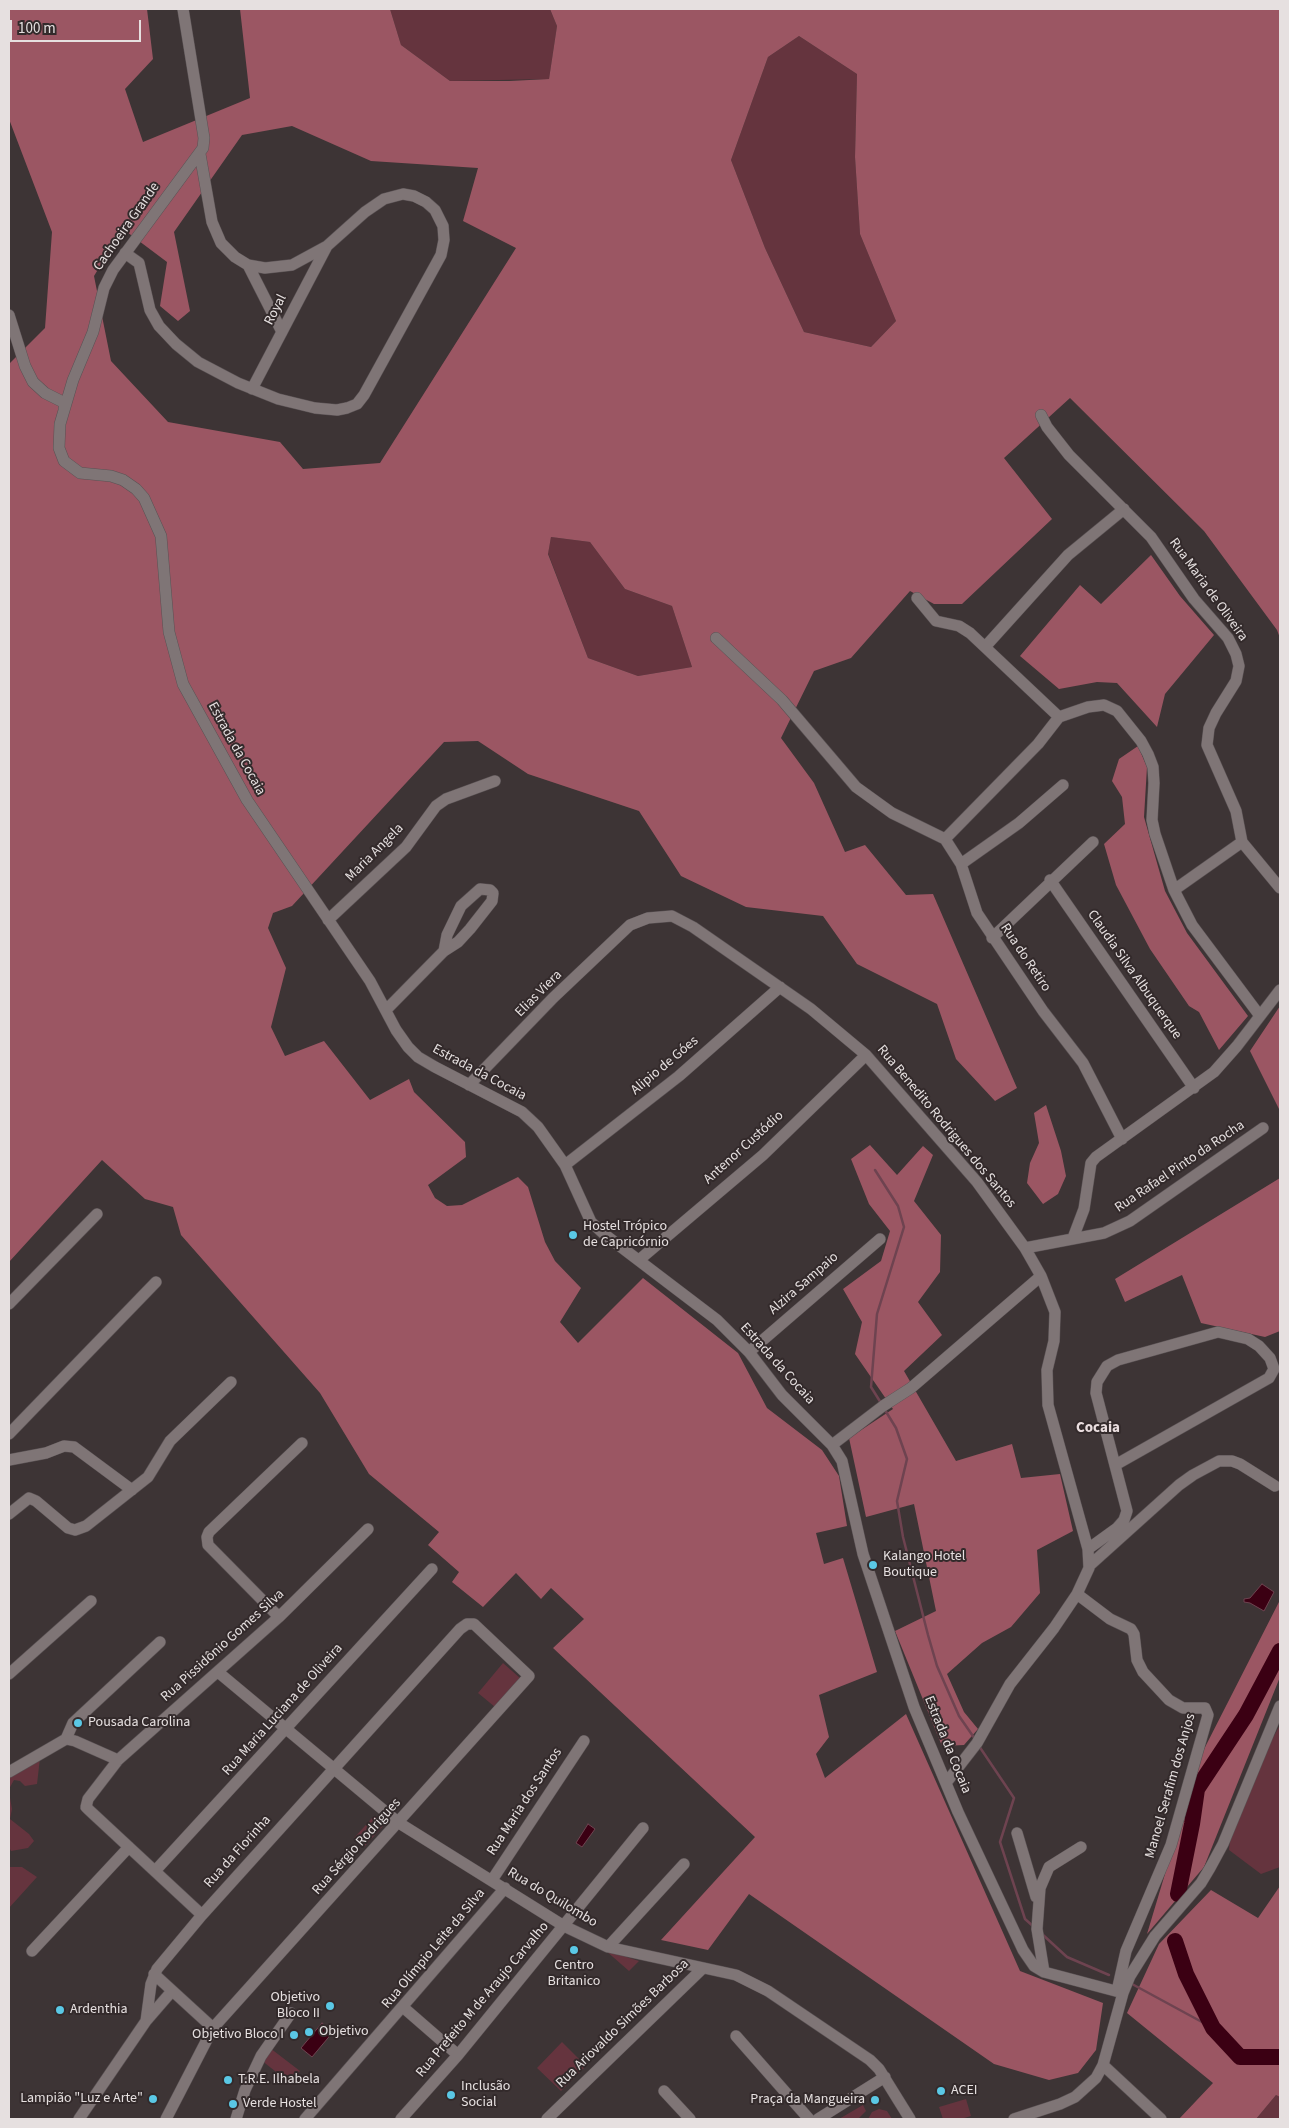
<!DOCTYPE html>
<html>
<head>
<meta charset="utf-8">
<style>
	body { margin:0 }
	#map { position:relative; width:1289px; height:2128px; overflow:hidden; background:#3d3435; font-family:"Source Sans 3",sans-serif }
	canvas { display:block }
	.frame { position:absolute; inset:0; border:10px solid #e6e0e0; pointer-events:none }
	.scale { position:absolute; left:10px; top:20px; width:131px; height:22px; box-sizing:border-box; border:2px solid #e6e0e0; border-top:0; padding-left:6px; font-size:15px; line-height:18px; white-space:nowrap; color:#e6e0e0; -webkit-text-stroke:4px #332a2b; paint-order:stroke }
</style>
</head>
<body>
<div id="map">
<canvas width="1289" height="2128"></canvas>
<div class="frame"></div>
<div class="scale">100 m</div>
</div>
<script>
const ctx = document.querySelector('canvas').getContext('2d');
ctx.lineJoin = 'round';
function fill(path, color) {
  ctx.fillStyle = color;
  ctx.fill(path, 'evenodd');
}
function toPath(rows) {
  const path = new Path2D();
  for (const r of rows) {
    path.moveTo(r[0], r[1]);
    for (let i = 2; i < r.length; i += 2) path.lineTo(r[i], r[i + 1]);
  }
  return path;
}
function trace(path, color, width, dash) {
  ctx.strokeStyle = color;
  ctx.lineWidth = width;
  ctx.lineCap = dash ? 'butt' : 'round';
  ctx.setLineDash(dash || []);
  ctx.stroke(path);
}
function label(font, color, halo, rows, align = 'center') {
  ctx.font = font + ' "Source Sans 3",sans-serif';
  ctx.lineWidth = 4;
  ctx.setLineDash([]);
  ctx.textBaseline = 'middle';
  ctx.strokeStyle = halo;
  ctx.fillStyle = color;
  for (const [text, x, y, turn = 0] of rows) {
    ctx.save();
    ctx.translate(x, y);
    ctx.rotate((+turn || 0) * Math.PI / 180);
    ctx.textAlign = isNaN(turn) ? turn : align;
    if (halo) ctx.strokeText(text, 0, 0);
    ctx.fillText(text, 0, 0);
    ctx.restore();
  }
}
const green = toPath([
	[390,9,550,9,557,26,549,79,450,81,401,45],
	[799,36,857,74,855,157,860,234,896,321,871,347,804,332,765,248,731,160,768,57],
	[551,537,590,542,625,589,672,606,692,667,638,676,588,658,548,553],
	[503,1663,520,1678,495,1707,478,1693],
	[1280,1725,1280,1867,1261,1874,1229,1850,1230,1839,1270,1743],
	[40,1758,37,1784,25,1786,20,1781,14,1780,9,1789,9,1775],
	[9,1792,12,1809,10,1819,29,1834,34,1841,28,1848,11,1851,9,1847],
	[374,1816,384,1825,364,1847,354,1838],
	[9,1867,22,1867,37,1877,9,1908],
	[605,1950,639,1961,629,1971],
	[562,2042,586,2066,561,2091,537,2068],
	[270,2048,300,2071,290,2083,261,2060],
	[1276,2095,1280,2097,1280,2119,1256,2119],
	[966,2099,971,2116,961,2119,943,2119,939,2107],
	[863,2105,866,2111,858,2119,839,2119],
	[879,2109,887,2111,892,2119,868,2119,872,2112]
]);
const forest = toPath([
	[9,9,147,9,153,59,125,89,143,142,250,98,240,9,390,9,401,45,450,81,509,81,549,79,557,26,550,9,1280,9,1280,638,1277,630,1204,531,1070,398,1004,458,1052,519,962,604,934,604,910,591,851,658,814,671,781,738,814,783,845,852,865,845,906,895,933,894,1017,1088,995,1101,956,1059,937,1004,857,964,823,916,746,907,681,876,639,811,528,774,478,741,444,742,292,906,273,913,268,928,286,968,271,1027,285,1056,324,1041,370,1100,409,1079,414,1092,465,1142,466,1157,428,1185,435,1198,447,1206,462,1205,518,1177,528,1187,545,1242,555,1261,581,1288,560,1322,578,1343,643,1278,738,1353,767,1408,822,1450,839,1476,847,1526,816,1533,824,1564,843,1558,877,1672,819,1695,829,1737,816,1754,825,1778,906,1714,1020,1971,1103,2003,1096,2050,1078,2073,1049,2080,994,2064,749,1894,708,1950,661,1940,755,1837,553,1648,584,1619,551,1588,541,1599,516,1573,483,1607,452,1582,459,1572,428,1545,439,1532,369,1474,320,1393,181,1235,173,1207,145,1199,102,1160,9,1262,9,364,45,328,52,232,9,119],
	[799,36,857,74,855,157,860,234,896,321,871,347,804,332,765,248,731,160,768,57],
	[292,126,371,161,478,168,463,221,516,248,380,463,303,469,280,442,168,422,111,361,94,276,123,229,167,262,160,306,178,321,190,311,174,232,242,135],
	[551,537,590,542,625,589,672,606,692,667,638,676,588,658,548,554],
	[1151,555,1180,596,1214,635,1165,694,1157,727,1117,683,1097,682,1059,689,1020,656,1080,585,1101,604],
	[1138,746,1147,767,1144,817,1165,891,1187,933,1248,1016,1219,1050,1199,1012,1189,1006,1150,949,1116,885,1104,844,1125,824,1122,797,1112,781,1119,759],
	[1280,1006,1280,1111,1250,1051],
	[1046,1105,1061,1151,1066,1176,1058,1194,1043,1204,1027,1183,1030,1163,1039,1143,1034,1113],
	[870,1145,897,1175,923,1146,933,1155,914,1201,941,1235,940,1272,918,1302,942,1335,904,1371,956,1461,1012,1444,1021,1478,1060,1474,1073,1531,1037,1550,1040,1593,1011,1627,982,1643,947,1674,964,1712,978,1729,964,1745,942,1746,895,1631,936,1611,914,1504,866,1517,849,1438,893,1409,855,1354,862,1322,843,1289,881,1261,890,1231,869,1204,851,1159],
	[1280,1178,1280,1331,1265,1337,1201,1323,1182,1275,1125,1302,1115,1279],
	[1280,1600,1280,1677,1204,1867,1147,1934,1200,1757],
	[1280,1886,1280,2097,1276,2095,1256,2119,1179,2119,1213,2083,1127,2013,1159,1944,1211,1890,1258,1918]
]);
const water = toPath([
	[1262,1584,1274,1592,1264,1611,1250,1603,1244,1602,1244,1599,1250,1598,1262,1584],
	[588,1824,595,1829,582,1847,576,1843,588,1824],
	[322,2023,333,2032,312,2057,301,2048,322,2023]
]);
const stream = toPath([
	[875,1170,898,1206,904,1227,877,1314,871,1387,881,1403],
	[885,1410,896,1428,907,1459,897,1501,903,1537,928,1635,937,1666,959,1716,975,1739],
	[979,1746,1014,1798,1000,1842,1025,1919,1034,1927],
	[1042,1934,1067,1957,1109,1975],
	[1132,1984,1213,2028]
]);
const river = toPath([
	[1178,1894,1192,1824,1197,1789,1246,1715,1280,1651],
	[1175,1941,1186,1974,1213,2028,1240,2057,1280,2057]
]);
const minor = toPath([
	[183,9,204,138,203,148,113,270,104,288,93,332,73,380,60,424,59,448,64,461,80,473,111,476,123,480,136,489,144,498,161,536,169,632,183,684,247,800,370,981,396,1030,408,1047,418,1057,435,1067,522,1112,538,1127,565,1165,591,1222,604,1234,717,1320,749,1352,782,1395,832,1445,842,1461,863,1554,914,1707,958,1812,1023,1950,1034,1966,1044,1972,1123,1993],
	[125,253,139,263,150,310,159,326,176,344,198,362,238,383,278,399,315,408,337,410,347,408,357,404,364,395,441,255,444,240,443,226,435,210,426,202,414,196,403,194,384,199,365,212,327,246,292,265,265,268,248,265,235,257,221,243,212,222,200,154],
	[248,265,282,332],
	[9,315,25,366,33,382,45,393,65,403,64,409],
	[252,389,327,246],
	[1041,415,1047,427,1069,455,1151,537,1194,599,1228,638,1236,654,1239,666,1236,681,1216,713,1209,728,1207,745,1236,811,1242,842,1280,888],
	[917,598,936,621,959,626,970,633,1059,717],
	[716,638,782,700,856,787,892,813,945,839,961,864,977,913,1043,1011,1083,1063,1122,1139],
	[985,647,1068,555,1124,509],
	[945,839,1038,744,1059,717,1088,707,1104,705,1117,711,1141,741,1148,754,1153,767,1154,783,1152,820,1155,834,1174,890],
	[1242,842,1174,890,1192,925,1260,1016],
	[961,864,1019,823,1063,785],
	[1050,880,1194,1088],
	[328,920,406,847,436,806,446,799,495,781],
	[992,938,1093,842],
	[386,1010,444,951,458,942,470,929,492,901,493,893,490,890,480,889,461,906,447,935,444,951],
	[469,1085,553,998,630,925,648,918,672,916,693,927,811,1009,866,1055,977,1182,1025,1248,1041,1276,1055,1312,1054,1341,1047,1370,1048,1405,1088,1549,1089,1568,1077,1594,1054,1628,1010,1684,977,1743,946,1783],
	[565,1165,679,1076,780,987],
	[1073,1238,1084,1209,1091,1163,1096,1157,1214,1072,1237,1046,1280,990],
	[1025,1248,1104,1233,1130,1221,1263,1128],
	[639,1260,763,1155,866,1055],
	[9,1304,97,1214],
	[749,1352,880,1239],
	[9,1434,156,1282],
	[832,1445,883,1406,911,1388,1041,1276],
	[9,1460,46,1453,64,1446,74,1447,132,1490],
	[9,1514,29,1498,36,1501,68,1528,75,1530,86,1526,148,1477,170,1441,231,1382],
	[1088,1549,1117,1528,1124,1520,1127,1511,1096,1393,1097,1382,1107,1366,1118,1360,1218,1332,1248,1339,1259,1346,1270,1358,1274,1369,1269,1378,1117,1464],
	[1089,1566,1179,1485,1193,1475,1219,1461,1232,1461,1240,1464,1275,1486],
	[1077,1594,1110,1619,1131,1629,1134,1634,1137,1660,1143,1672,1169,1700,1183,1708,1205,1708,1208,1715,1171,1845,1126,1951,1117,1991],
	[279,1617,208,1545,207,1537,209,1532,302,1443],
	[218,1672,399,1823,564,1926,608,1947,736,1975,768,1991,870,2060,879,2069,910,2119],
	[9,1674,91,1601],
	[66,1739,73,1723,160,1642],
	[9,1772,66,1739,75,1741,118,1760],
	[1017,1833,1036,1897],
	[155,1871,432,1569],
	[492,1880,584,1741],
	[202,1915,89,1810,86,1807,88,1799,118,1760,279,1617,368,1529],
	[608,1947,684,1864],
	[32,1951,129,1847],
	[1044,1972,1037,1929,1040,1888,1049,1867,1081,1847],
	[154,1974,213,2028],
	[404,2008,458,2055],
	[146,2021,172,1991],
	[736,2036,809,2119],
	[1103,2065,1161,2119],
	[664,2091,690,2119],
	[79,2119,146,2021,151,1984,157,1969,202,1915,460,1629,467,1624,474,1624,529,1676,213,2028,166,2119],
	[236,2119,245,2090,261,2056,291,2013],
	[305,2119,505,1888],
	[401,2119,458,2055,643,1828],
	[547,2119,703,1968],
	[818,2119,885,2077],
	[1014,2119,1060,2104,1075,2097,1096,2078,1103,2065,1123,1993,1130,1976,1155,1936,1201,1883,1210,1868,1223,1844,1280,1706]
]);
const markers = [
	[573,1235,5,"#5ac8e5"],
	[873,1565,5,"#5ac8e5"],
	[78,1723,5,"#5ac8e5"],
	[574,1950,5,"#5ac8e5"],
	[330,2006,5,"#5ac8e5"],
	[60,2010,5,"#5ac8e5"],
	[309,2032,5,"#5ac8e5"],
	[294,2035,5,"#5ac8e5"],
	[228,2080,5,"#5ac8e5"],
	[941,2091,5,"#5ac8e5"],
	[451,2095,5,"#5ac8e5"],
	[153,2099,5,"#5ac8e5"],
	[875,2100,5,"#5ac8e5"],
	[233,2104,5,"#5ac8e5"]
];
const streetNames = [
	["Cachoeira Grande",127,227,-55],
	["Royal",276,310,-63],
	["Rua Maria de Oliveira",1208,590,54],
	["Estrada da Cocaia",236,749,61],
	["Maria Angela",375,853,-45],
	["Rua do Retiro",1025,958,56],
	["Claudia Silva Albuquerque",1134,975,55],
	["Elias Viera",539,994,-45],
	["Alipio de Góes",665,1066,-40],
	["Estrada da Cocaia",479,1073,28],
	["Rua Benedito Rodrigues dos Santos",946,1127,50],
	["Antenor Custódio",744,1148,-42],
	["Rua Rafael Pinto da Rocha",1180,1167,-34],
	["Alzira Sampaio",804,1284,-41],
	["Estrada da Cocaia",777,1364,48],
	["Rua Pissidônio Gomes Silva",223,1646,-42],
	["Rua Maria Luciana de Oliveira",283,1710,-48],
	["Estrada da Cocaia",947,1745,68],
	["Manoel Serafim dos Anjos",1171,1786,-74],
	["Rua Maria dos Santos",525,1802,-57],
	["Rua Sérgio Rodrigues",357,1847,-48],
	["Rua da Florinha",238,1852,-48],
	["Rua do Quilombo",552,1898,31],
	["Rua Olímpio Leite da Silva",434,1949,-50],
	["Rua Prefeito M de Araujo Carvalho",483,2000,-50],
	["Rua Ariovaldo Simões Barbosa",623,2024,-44]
];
const poiNames = [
	["Hostel Trópico",583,1227],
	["de Capricórnio",583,1243],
	["Kalango Hotel",883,1557],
	["Boutique",883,1573],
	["Pousada Carolina",88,1723],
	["Centro",574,1966,"center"],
	["Britanico",574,1982,"center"],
	["Objetivo",320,1998,"right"],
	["Bloco II",320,2014,"right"],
	["Ardenthia",70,2010],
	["Objetivo",319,2032],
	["Objetivo Bloco I",284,2035,"right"],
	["T.R.E. Ilhabela",238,2080],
	["Inclusão",461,2087],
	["Social",461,2103],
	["ACEI",951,2091],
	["Lampião \"Luz e Arte\"",143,2099,"right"],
	["Praça da Mangueira",865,2100,"right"],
	["Verde Hostel",243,2104]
];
const neighbourhoodNames = [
	["Cocaia",1098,1429]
];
fill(green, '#65343e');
fill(forest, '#9b5663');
fill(water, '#3b0013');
trace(water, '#6e4350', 1);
trace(stream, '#6e4350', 2.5);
trace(river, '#3b0013', 16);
trace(minor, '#5a5254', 12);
trace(minor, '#7f7576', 11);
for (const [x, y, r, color] of markers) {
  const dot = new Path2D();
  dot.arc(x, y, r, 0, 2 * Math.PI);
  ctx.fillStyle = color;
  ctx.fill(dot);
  trace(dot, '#332a2b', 2);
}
label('14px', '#e6e0e0', '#332a2b', streetNames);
label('14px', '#e6e0e0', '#332a2b', poiNames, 'left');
label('bold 15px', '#eadedf', '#332a2b', neighbourhoodNames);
</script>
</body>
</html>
